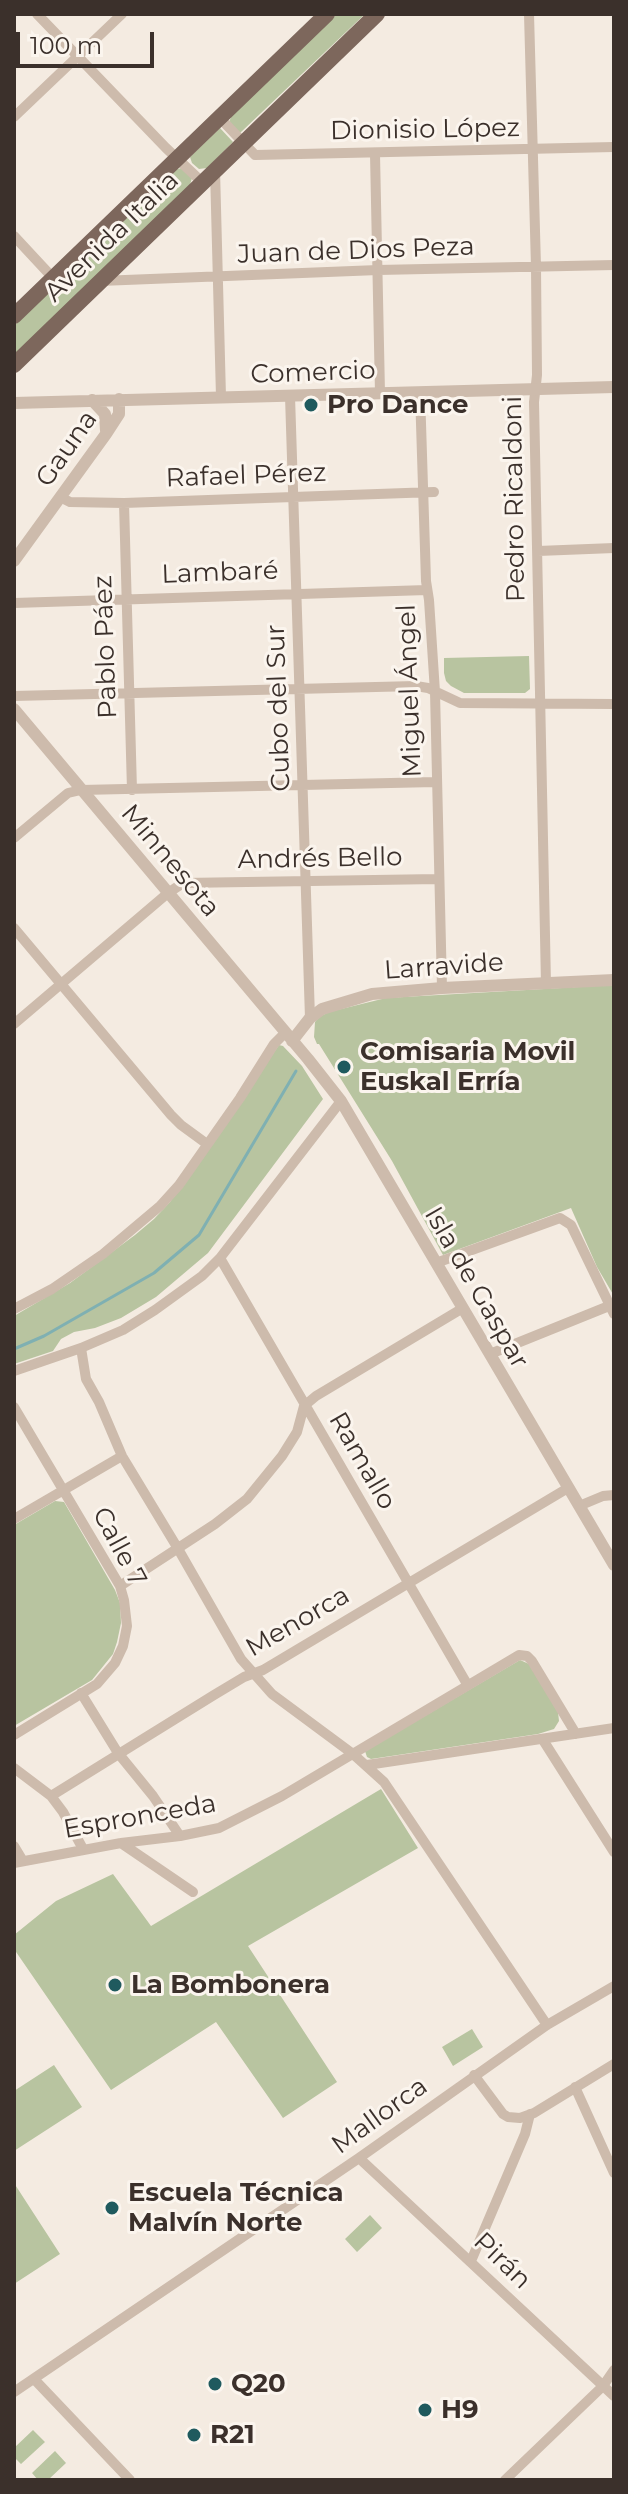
<!DOCTYPE html>
<html>
<head>
<meta charset="utf-8">
<style>
	body { margin:0 }
	#map { position:relative; width:628px; height:2494px; overflow:hidden; background:#f4ebe1; font-family:Montserrat,sans-serif }
	canvas { display:block }
	.frame { position:absolute; inset:0; border:16px solid #3b302b; pointer-events:none }
	.scale { position:absolute; left:16px; top:32px; width:138px; height:36px; box-sizing:border-box; border:4px solid #3b302b; border-top:0; padding-left:10px; font-size:24px; line-height:28px; white-space:nowrap; color:#3b302b; -webkit-text-stroke:6px #fbf5ee; paint-order:stroke }
</style>
</head>
<body>
<div id="map">
<canvas width="628" height="2494"></canvas>
<div class="frame"></div>
<div class="scale">100 m</div>
</div>
<script>
const ctx = document.querySelector('canvas').getContext('2d');
ctx.lineJoin = 'round';
function fill(path, color) {
  ctx.fillStyle = color;
  ctx.fill(path, 'evenodd');
}
function toPath(rows) {
  const path = new Path2D();
  for (const r of rows) {
    path.moveTo(r[0], r[1]);
    for (let i = 2; i < r.length; i += 2) path.lineTo(r[i], r[i + 1]);
  }
  return path;
}
function trace(path, color, width, dash) {
  ctx.strokeStyle = color;
  ctx.lineWidth = width;
  ctx.lineCap = dash ? 'butt' : 'round';
  ctx.setLineDash(dash || []);
  ctx.stroke(path);
}
function label(font, color, halo, rows, align = 'center') {
  ctx.font = font + ' Montserrat,sans-serif';
  ctx.lineWidth = 6;
  ctx.setLineDash([]);
  ctx.textBaseline = 'middle';
  ctx.strokeStyle = halo;
  ctx.fillStyle = color;
  for (const [text, x, y, turn = 0] of rows) {
    ctx.save();
    ctx.translate(x, y);
    ctx.rotate((+turn || 0) * Math.PI / 180);
    ctx.textAlign = isNaN(turn) ? turn : align;
    if (halo) ctx.strokeText(text, 0, 0);
    ctx.fillText(text, 0, 0);
    ctx.restore();
  }
}
const green = toPath([
	[337,14,365,14,240,133,229,122,232,115],
	[220,128,233,142,207,168,199,169,192,163,190,157],
	[182,168,192,178,190,185,14,357,14,326,177,169],
	[529,656,530,689,525,693,464,693,451,686,446,681,444,673,444,658],
	[614,985,614,1296,597,1267,571,1208,443,1255,392,1161,319,1044,317,1044,314,1037,315,1022,319,1017,329,1012,386,998],
	[279,1045,283,1046,302,1066,323,1099,208,1253,156,1297,121,1318,95,1328,74,1332,61,1339,53,1351,14,1364,14,1316,70,1283,135,1235,154,1219,170,1202],
	[55,1501,64,1502,115,1590,120,1603,121,1623,117,1642,113,1654,92,1680,14,1726,14,1525],
	[520,1660,529,1664,558,1712,559,1721,554,1729,538,1734,371,1759,367,1757,365,1751],
	[381,1789,418,1848,248,1946,337,2082,283,2118,216,2022,111,2090,14,1949,14,1935,56,1901,113,1874,151,1926],
	[472,2029,483,2047,453,2066,442,2047],
	[54,2065,82,2107,14,2151,14,2091],
	[14,2183,60,2254,14,2284],
	[370,2215,382,2228,357,2252,345,2239],
	[33,2430,45,2442,21,2464,14,2457,14,2448],
	[55,2451,66,2463,48,2480,38,2480,32,2473]
]);
const stream = toPath([
	[14,1349,44,1336,154,1273,199,1235,296,1071]
]);
const minor = toPath([
	[37,14,166,148,202,182],
	[529,14,536,267,537,375,534,402,546,984],
	[14,117,122,14],
	[220,118,255,155,614,147],
	[375,154,380,393],
	[215,170,221,397],
	[14,236,53,278],
	[100,281,378,270,614,265],
	[420,392,426,581,429,600,435,692,442,988],
	[290,396,310,1018],
	[60,497,70,502,124,503,434,492],
	[124,503,132,790],
	[538,551,614,548],
	[14,603,427,590],
	[14,696,416,686,428,688,460,703,614,704],
	[14,838,68,793,81,790,435,782],
	[14,928,171,1115,181,1125,207,1144],
	[14,1024,168,893,183,883,438,879],
	[220,1258,467,1684],
	[436,1263,560,1218,571,1225,614,1314],
	[14,1309,52,1289,103,1254,160,1206,179,1185,240,1098,274,1044,285,1033],
	[81,1348,86,1379,99,1402,122,1456,177,1547,241,1659,272,1694,353,1754,384,1782,547,2025],
	[490,1354,609,1306],
	[14,1371,81,1348,123,1330,155,1310,202,1276,220,1258,341,1101],
	[14,1407,120,1586,124,1600,127,1626,123,1646,115,1663,97,1684,14,1735],
	[579,1506,603,1496,614,1495],
	[14,1519,122,1456],
	[120,1586,215,1524,247,1499,282,1456,297,1432,304,1406,316,1396,463,1308],
	[81,1693,118,1753,153,1796,180,1836],
	[543,1740,614,1852],
	[367,1765,614,1728],
	[14,1768,51,1796,63,1812,83,1849],
	[51,1796,214,1695,244,1677,263,1670,568,1488],
	[121,1843,193,1892],
	[14,1846,23,1861],
	[14,1863,121,1843,180,1836,219,1828,282,1796,519,1655,527,1656,532,1661,576,1734],
	[474,2075,503,2114,508,2117,520,2118,534,2113,614,2064],
	[575,2087,614,2173],
	[359,2158,614,2396],
	[471,2261,525,2134,530,2114],
	[34,2379,130,2480],
	[14,2392,359,2158,547,2025,614,1986],
	[505,2480,603,2386,614,2370]
]);
const tertiary = toPath([
	[92,400,105,414,106,431],
	[14,403,614,387],
	[14,561,106,434,119,414,119,399],
	[14,709,308,1059,341,1101,614,1565],
	[292,1041,310,1018,322,1009,372,994,442,988,614,980]
]);
const primary = toPath([
	[14,316,327,14],
	[14,365,377,14]
]);
const markers = [
	[311,405,8,"#1f5a5e"],
	[344,1067,8,"#1f5a5e"],
	[115,1985,8,"#1f5a5e"],
	[112,2208,8,"#1f5a5e"],
	[215,2384,8,"#1f5a5e"],
	[425,2410,8,"#1f5a5e"],
	[194,2435,8,"#1f5a5e"]
];
const streetNames = [
	["Dionisio López",425,130,-1],
	["Avenida Italia",112,237,-44],
	["Juan de Dios Peza",356,251,-2],
	["Comercio",313,373,-2],
	["Gauna",67,449,-55],
	["Rafael Pérez",246,476,-2],
	["Pedro Ricaldoni",515,499,-91],
	["Lambaré",220,573,-2],
	["Pablo Páez",106,647,-92],
	["Miguel Ángel",410,691,-92],
	["Cubo del Sur",279,708,-92],
	["Andrés Bello",320,859,-1],
	["Minnesota",170,861,50],
	["Larravide",444,967,-4],
	["Isla de Gaspar",476,1288,60],
	["Ramallo",362,1461,60],
	["Calle 7",119,1547,62],
	["Menorca",298,1622,-30],
	["Espronceda",140,1817,-10],
	["Mallorca",380,2116,-36],
	["Pirán",502,2261,44]
];
const poiNames = [
	["Pro Dance",327,405],
	["Comisaria Movil",360,1052],
	["Euskal Erría",360,1082],
	["La Bombonera",131,1985],
	["Escuela Técnica",128,2193],
	["Malvín Norte",128,2223],
	["Q20",231,2384],
	["H9",441,2410],
	["R21",210,2435]
];
fill(green, '#b8c4a0');
trace(stream, '#7fb0b2', 3);
trace(minor, '#cdbbac', 10);
trace(tertiary, '#cdbbac', 12);
trace(primary, '#7d675c', 16);
for (const [x, y, r, color] of markers) {
  const dot = new Path2D();
  dot.arc(x, y, r, 0, 2 * Math.PI);
  ctx.fillStyle = color;
  ctx.fill(dot);
  trace(dot, '#fbf5ee', 3);
}
label('26px', '#3b302b', '#fbf5ee', streetNames);
label('bold 26px', '#3b302b', '#fbf5ee', poiNames, 'left');
</script>
</body>
</html>
